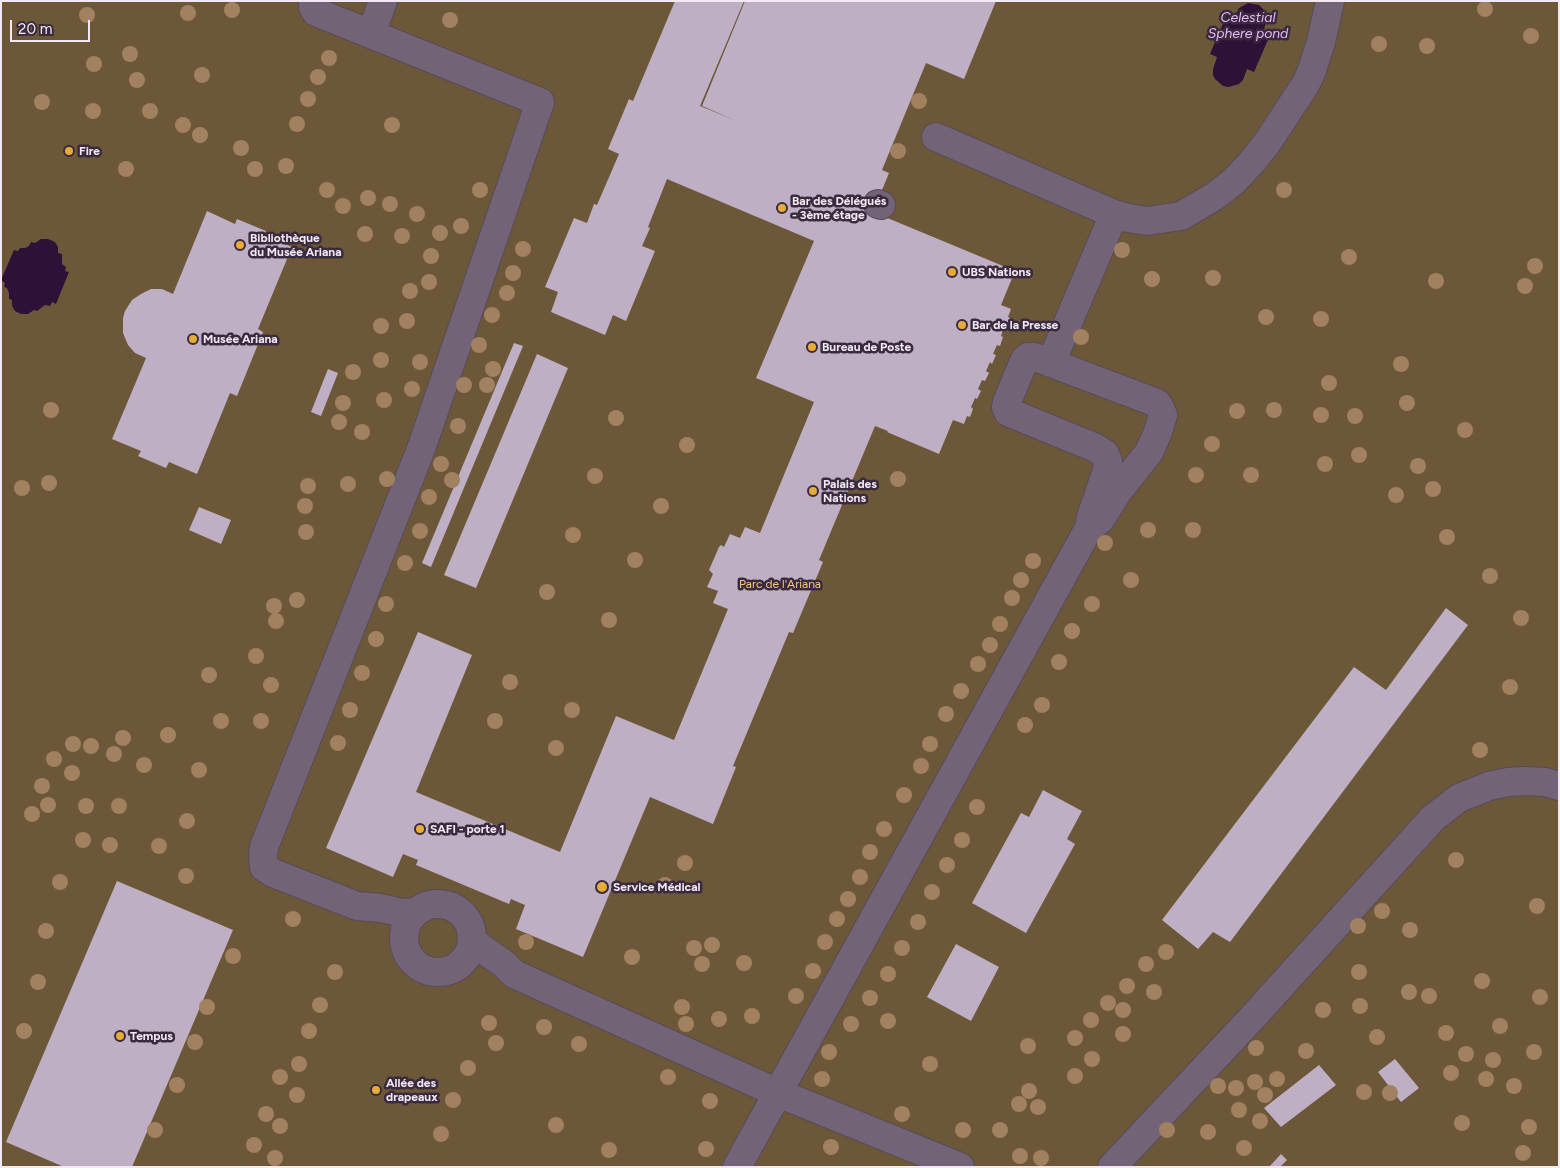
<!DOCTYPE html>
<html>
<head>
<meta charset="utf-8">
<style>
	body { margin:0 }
	#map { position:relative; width:1560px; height:1168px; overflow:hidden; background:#392b3d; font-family:Figtree,sans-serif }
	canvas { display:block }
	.frame { position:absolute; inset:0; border:2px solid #f2e9f4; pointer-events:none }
	.scale { position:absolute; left:10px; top:20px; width:80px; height:22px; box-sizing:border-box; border:2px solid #f2e9f4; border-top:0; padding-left:6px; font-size:15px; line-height:18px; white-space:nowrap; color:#f2e9f4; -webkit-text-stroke:4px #392b3d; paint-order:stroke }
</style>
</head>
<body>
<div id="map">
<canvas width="1560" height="1168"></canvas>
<div class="frame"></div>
<div class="scale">20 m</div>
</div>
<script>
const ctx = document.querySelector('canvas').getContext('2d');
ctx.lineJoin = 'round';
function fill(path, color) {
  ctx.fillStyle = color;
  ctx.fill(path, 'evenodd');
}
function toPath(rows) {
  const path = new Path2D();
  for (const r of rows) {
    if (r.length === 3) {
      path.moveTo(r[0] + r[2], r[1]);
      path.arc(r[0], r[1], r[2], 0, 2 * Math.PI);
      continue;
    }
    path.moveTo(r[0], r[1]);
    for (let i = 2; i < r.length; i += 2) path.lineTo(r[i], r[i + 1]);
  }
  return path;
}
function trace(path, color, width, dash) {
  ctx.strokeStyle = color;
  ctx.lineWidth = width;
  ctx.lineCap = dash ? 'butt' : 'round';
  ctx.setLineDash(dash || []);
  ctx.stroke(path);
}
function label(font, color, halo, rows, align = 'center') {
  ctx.font = font + ' Figtree,sans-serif';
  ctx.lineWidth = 5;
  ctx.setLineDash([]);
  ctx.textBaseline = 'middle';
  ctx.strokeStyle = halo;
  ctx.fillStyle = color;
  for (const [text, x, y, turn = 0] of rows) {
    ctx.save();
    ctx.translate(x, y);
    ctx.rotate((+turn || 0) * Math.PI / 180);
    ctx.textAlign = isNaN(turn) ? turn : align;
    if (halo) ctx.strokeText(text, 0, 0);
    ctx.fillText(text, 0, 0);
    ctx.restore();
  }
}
const green = toPath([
	[1,1,1559,1,1559,1167,1,1167]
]);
const water = toPath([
	[1248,3,1259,5,1263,9,1267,18,1264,30,1271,33,1254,72,1247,69,1243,80,1239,84,1229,87,1223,86,1215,79,1213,75,1213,69,1217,57,1210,54,1227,14,1234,17,1239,8],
	[41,239,48,239,55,242,58,247,58,253,62,254,62,264,66,267,65,271,69,272,56,304,52,302,50,306,45,305,37,311,34,310,28,314,21,314,15,311,12,306,12,300,9,299,9,293,7,288,4,287,5,283,1,280,14,250,18,251,20,248,25,248,29,246,31,242,35,243]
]);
const building = toPath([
	[675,1,744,1,700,106,737,121,702,106,745,1,996,1,964,79,926,63,882,170,889,173,873,212,1015,271,1001,305,1011,309,1008,317,1011,319,1007,328,1004,327,1001,336,1003,337,1000,346,997,345,993,354,996,355,992,364,990,362,986,371,989,373,985,381,982,380,978,389,981,391,977,399,975,398,971,407,973,409,970,417,967,416,964,424,953,420,939,454,887,432,888,431,875,426,819,560,823,562,793,633,789,632,733,766,736,767,713,824,650,797,583,957,516,929,525,905,511,899,509,904,416,865,418,860,403,854,393,877,326,848,418,632,472,655,416,792,560,852,616,716,674,740,728,609,713,603,718,591,707,587,713,574,709,570,719,547,721,545,724,547,730,534,740,538,745,527,760,533,814,402,756,378,814,241,667,179,648,227,650,228,642,246,655,251,626,321,613,315,605,335,551,312,558,292,545,287,574,218,587,223,594,204,597,205,619,154,608,149,629,99,633,101],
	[207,211,235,224,237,219,266,231,263,235,292,247,258,329,263,332,237,396,230,393,197,474,169,462,166,468,138,456,141,451,112,439,146,358,135,353,128,345,123,333,123,318,125,311,132,300,141,294,151,289,162,289,173,294],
	[514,343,523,346,431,567,422,563],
	[537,354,568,368,476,588,444,575],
	[328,369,338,373,321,416,311,412],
	[199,507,231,520,221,544,189,530],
	[1446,608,1468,625,1230,942,1213,932,1198,949,1162,920,1354,667,1386,690],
	[1043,790,1082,811,1067,839,1075,844,1026,933,972,903,1021,813,1029,817],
	[117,881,233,930,132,1167,64,1167,6,1142],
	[956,944,999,967,971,1021,927,997],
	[1395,1059,1419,1088,1401,1102,1378,1072],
	[1319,1065,1336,1085,1281,1127,1264,1108],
	[1281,1154,1287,1160,1280,1167,1269,1167]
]);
const minor = toPath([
	[313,1,313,7,316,12,540,102,421,449,264,847,263,857,264,867,273,873,357,906,381,908,402,913,416,912],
	[371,34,383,1],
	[936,137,1114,214],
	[878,204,881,205],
	[1051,363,1114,214,1128,218,1147,221,1181,216,1215,196,1234,181,1251,163,1267,143,1305,85,1311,73,1321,42,1330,1],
	[438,938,34],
	[472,938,477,945,504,964,514,974,778,1093,960,1167],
	[737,1167,1089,528,1091,517,1107,470,1108,461,1105,454,1096,448,1008,412,1006,407,1007,402,1024,361,1028,357,1035,357,1051,363,1157,403,1160,408,1163,415,1158,432,1149,452,1119,490,1100,520,1089,528],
	[1112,1167,1251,1019,1433,818,1459,798,1489,786,1508,782,1525,781,1545,782,1559,786]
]);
const trees = [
	[1485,9],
	[232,10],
	[188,13],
	[87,15],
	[450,20],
	[1531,36],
	[1379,44],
	[1427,46],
	[130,54],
	[329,58],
	[94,64],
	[202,75],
	[318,77],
	[137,80],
	[308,99],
	[919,101],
	[42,102],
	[93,111],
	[150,111],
	[297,124],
	[183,125],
	[392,125],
	[200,135],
	[241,148],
	[898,151],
	[286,166],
	[126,169],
	[255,169],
	[327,190],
	[480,190],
	[1284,190],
	[368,198],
	[390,204],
	[343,206],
	[417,214],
	[461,226],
	[440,233],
	[365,234],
	[402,236],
	[523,249],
	[1122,250],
	[431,256],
	[1349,257],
	[1535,266],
	[513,273],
	[1213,278],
	[1152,279],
	[1436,281],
	[429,282],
	[1525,286],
	[410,291],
	[507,293],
	[492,315],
	[1266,317],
	[1321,319],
	[407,321],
	[381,326],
	[1081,337],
	[479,345],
	[381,360],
	[420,362],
	[1401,364],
	[493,369],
	[353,372],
	[1329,383],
	[464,385],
	[487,385],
	[412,389],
	[384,400],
	[343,403],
	[1407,403],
	[51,410],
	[1274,410],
	[1237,411],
	[1321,415],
	[1355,416],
	[616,418],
	[339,422],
	[458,426],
	[1465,430],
	[362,432],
	[1212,444],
	[687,445],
	[1359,455],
	[441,464],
	[1325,464],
	[1418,466],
	[1196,475],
	[1251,475],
	[595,476],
	[387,479],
	[898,479],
	[452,480],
	[49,483],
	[348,484],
	[308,486],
	[22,488],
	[1433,489],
	[1396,495],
	[429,497],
	[305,506],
	[661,506],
	[1148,530],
	[1193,530],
	[420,531],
	[306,532],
	[573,535],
	[1447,537],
	[1105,543],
	[635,560],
	[1033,561],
	[405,563],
	[1490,576],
	[1021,580],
	[1131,580],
	[547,592],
	[1012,598],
	[297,600],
	[386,604],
	[1092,604],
	[274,606],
	[1521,618],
	[609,620],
	[276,621],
	[1000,624],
	[1072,631],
	[376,639],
	[990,645],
	[256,656],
	[1059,662],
	[978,664],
	[362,673],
	[209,675],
	[510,682],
	[271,685],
	[1510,687],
	[961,691],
	[1042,705],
	[350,710],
	[572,710],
	[946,714],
	[221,721],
	[261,721],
	[495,721],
	[1025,725],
	[168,735],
	[123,738],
	[338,743],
	[73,744],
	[930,744],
	[91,746],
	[556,748],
	[1480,750],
	[114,754],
	[54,759],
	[144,765],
	[921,766],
	[199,770],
	[72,773],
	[42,786],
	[904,795],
	[48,805],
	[86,806],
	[119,806],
	[977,807],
	[32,814],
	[187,821],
	[884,829],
	[83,840],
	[962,840],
	[110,845],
	[159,846],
	[870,852],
	[1456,860],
	[685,863],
	[947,865],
	[186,876],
	[860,877],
	[60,882],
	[665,885],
	[932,892],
	[848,899],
	[1537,906],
	[1382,911],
	[293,919],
	[837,919],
	[918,922],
	[1358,926],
	[1410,930],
	[46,931],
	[526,942],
	[825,942],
	[712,945],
	[694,948],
	[902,948],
	[1166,952],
	[233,956],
	[632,957],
	[744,963],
	[702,964],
	[1146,964],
	[813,971],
	[335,972],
	[1359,972],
	[888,974],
	[1482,981],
	[38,982],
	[1127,986],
	[1154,992],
	[1409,992],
	[796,996],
	[1429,996],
	[1540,997],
	[870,998],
	[1108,1003],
	[320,1005],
	[1360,1006],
	[207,1007],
	[682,1007],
	[1123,1010],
	[1323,1010],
	[752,1016],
	[719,1019],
	[1091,1020],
	[888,1021],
	[489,1023],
	[686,1024],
	[851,1024],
	[1500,1026],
	[544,1027],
	[24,1031],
	[309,1031],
	[1446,1033],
	[1123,1034],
	[1377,1037],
	[1075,1038],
	[195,1042],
	[496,1043],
	[579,1044],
	[1028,1046],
	[1256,1048],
	[1306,1051],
	[829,1052],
	[1534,1052],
	[1466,1054],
	[1092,1059],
	[1493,1060],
	[299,1064],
	[930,1064],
	[468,1068],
	[1451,1073],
	[1075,1076],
	[280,1077],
	[668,1077],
	[822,1079],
	[1277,1079],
	[1486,1079],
	[1255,1082],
	[177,1085],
	[1218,1086],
	[1514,1086],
	[1236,1088],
	[1029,1091],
	[1364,1092],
	[1390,1093],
	[297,1095],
	[1265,1095],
	[453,1100],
	[710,1101],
	[1019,1104],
	[1038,1107],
	[1239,1110],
	[266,1114],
	[902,1114],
	[1260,1121],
	[1462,1123],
	[556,1125],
	[280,1126],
	[1529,1127],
	[155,1130],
	[963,1130],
	[1000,1130],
	[1167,1130],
	[1208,1132],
	[441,1134],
	[254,1145],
	[831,1147],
	[1244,1148],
	[706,1149],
	[609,1150],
	[1523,1153],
	[1020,1156],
	[275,1158],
	[1041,1158]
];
const markers = [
	[69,151,5,"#e9ab38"],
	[782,208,5,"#e9ab38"],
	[240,245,5,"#e9ab38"],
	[952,272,5,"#e9ab38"],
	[962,325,5,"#e9ab38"],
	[193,339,5,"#e9ab38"],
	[812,347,5,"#e9ab38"],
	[813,491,5,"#e9ab38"],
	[420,829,5,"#e9ab38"],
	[602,887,6,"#e9ab38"],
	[120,1036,5,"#e9ab38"],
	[376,1090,5,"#e9ab38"]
];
const poiNames = [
	["Fire",79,151],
	["Bar des Délégués",792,201],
	["- 3ème étage",792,215],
	["Bibliothèque",250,238],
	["du Musée Ariana",250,252],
	["UBS Nations",962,272],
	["Bar de la Presse",972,325],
	["Musée Ariana",203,339],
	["Bureau de Poste",822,347],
	["Palais des",823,484],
	["Nations",823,498],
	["SAFI - porte 1",430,829],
	["Service Médical",613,887],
	["Tempus",130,1036],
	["Allée des",386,1083],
	["drapeaux",386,1097]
];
const parkNames = [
	["Parc de l'Ariana",780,584]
];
const waterNames = [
	["Celestial",1248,18],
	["Sphere pond",1248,34]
];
fill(green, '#6c5838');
fill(water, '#2e1137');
fill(building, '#bfafc5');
trace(minor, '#574b59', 30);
trace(minor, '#736377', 28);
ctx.fillStyle = '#a18160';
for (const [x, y] of trees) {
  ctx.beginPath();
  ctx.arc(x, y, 8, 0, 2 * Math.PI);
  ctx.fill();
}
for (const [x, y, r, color] of markers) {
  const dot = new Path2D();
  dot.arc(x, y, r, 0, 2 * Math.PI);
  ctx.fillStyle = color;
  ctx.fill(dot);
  trace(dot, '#392b3d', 2);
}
label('bold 12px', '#f2e9f4', '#392b3d', poiNames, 'left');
label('12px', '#f6c77c', '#392b3d', parkNames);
label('italic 14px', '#eab6fa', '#392b3d', waterNames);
</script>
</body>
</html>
